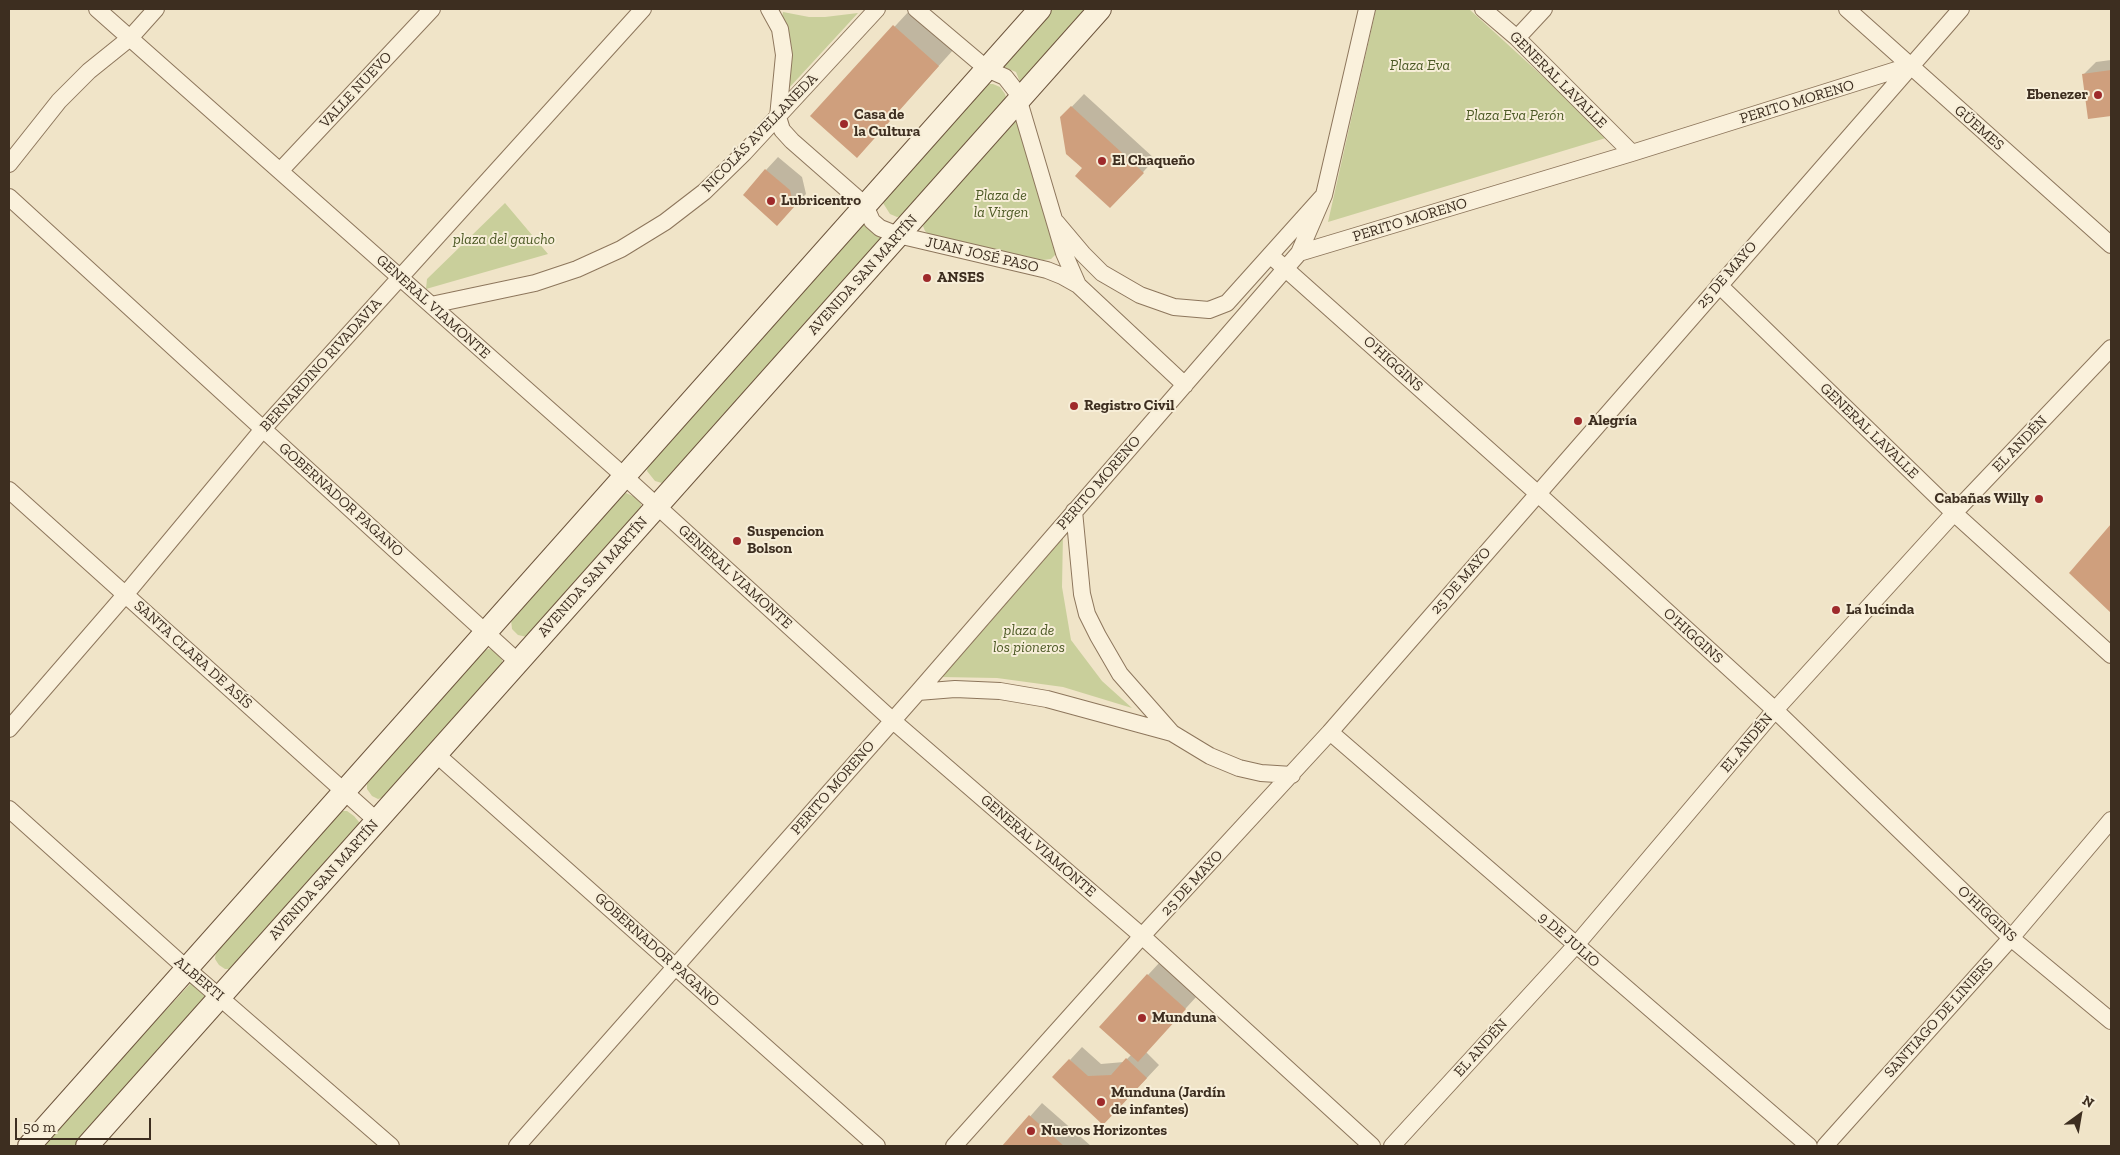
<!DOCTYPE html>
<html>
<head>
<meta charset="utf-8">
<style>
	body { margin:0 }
	#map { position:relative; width:2120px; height:1155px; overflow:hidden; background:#f0e4c8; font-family:"Zilla Slab",serif }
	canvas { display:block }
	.frame { position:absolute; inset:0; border:10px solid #3d2e20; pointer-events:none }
	.north { position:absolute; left:2055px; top:1090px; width:50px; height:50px; -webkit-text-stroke:4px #f7eed8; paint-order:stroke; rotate:32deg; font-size:14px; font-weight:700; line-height:20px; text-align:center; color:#3d2e20 }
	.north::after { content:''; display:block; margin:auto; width:18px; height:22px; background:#3d2e20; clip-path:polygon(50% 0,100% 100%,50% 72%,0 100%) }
	.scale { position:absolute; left:15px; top:1118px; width:136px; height:22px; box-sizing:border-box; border:2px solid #3d2e20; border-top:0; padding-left:6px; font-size:15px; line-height:18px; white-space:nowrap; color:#3d2e20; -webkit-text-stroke:4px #f7eed8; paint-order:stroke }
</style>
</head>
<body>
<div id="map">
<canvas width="2120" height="1155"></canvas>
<div class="frame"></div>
<div class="north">N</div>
<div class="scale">50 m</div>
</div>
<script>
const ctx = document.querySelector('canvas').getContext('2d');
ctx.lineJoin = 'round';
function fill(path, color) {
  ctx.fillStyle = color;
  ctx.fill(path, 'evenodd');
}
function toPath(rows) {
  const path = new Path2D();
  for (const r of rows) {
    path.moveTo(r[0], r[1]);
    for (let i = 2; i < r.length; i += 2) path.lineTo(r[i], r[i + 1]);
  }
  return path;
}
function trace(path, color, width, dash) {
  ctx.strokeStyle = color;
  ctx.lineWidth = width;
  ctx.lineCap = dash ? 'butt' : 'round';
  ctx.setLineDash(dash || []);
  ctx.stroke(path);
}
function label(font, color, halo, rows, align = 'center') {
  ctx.font = font + ' "Zilla Slab",serif';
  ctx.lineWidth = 4;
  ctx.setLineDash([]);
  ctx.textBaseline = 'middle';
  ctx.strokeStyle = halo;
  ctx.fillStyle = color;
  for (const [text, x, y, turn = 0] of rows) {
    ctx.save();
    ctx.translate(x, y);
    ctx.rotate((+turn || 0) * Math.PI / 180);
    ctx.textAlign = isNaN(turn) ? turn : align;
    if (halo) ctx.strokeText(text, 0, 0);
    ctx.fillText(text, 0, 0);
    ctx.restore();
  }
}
const green = toPath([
	[1050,9,1093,9,1020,82,1016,72,1002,66],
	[1376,9,1469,9,1609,137,1328,222],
	[783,12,809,17,825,17,858,13,789,88,792,50,789,33,782,17],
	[986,84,993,84,1000,87,1005,94,1007,101,904,216,897,217,890,214,883,203,885,197],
	[1018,120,1056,254,1051,259,1043,260,929,235,925,231,923,226,926,221,1014,123],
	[505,203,548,254,426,289,427,279],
	[862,219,883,237,669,481,662,483,655,481,647,471,648,465],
	[626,493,637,498,641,504,641,511,527,637,518,635,512,629,511,620,622,494],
	[1063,534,1062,587,1071,640,1102,681,1132,708,1063,687,997,678,941,677],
	[488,649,496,650,501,656,503,665,385,797,378,799,372,796,367,789,367,783,480,654],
	[341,811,347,811,354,816,359,822,360,829,232,969,225,969,219,965,215,959,216,951],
	[191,983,197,985,205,995,204,1002,200,1008,76,1146,40,1146]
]);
const shadow = toPath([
	[910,10,954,49,872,140,812,116],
	[2111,60,2111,115,2089,118,2083,75,2096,62],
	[1084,94,1155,159,1123,194,1084,168,1061,118],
	[778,157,802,177,806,194,789,211,766,170],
	[2111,526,2111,611,2070,573],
	[1160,962,1197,996,1146,1052,1159,1065,1116,1111,1070,1060,1082,1047,1101,1064,1124,1062,1131,1055,1148,975],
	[1042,1103,1091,1146,1004,1146]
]);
const building = toPath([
	[893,25,939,66,857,158,810,116],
	[2111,70,2111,116,2088,119,2082,74],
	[1071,106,1144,173,1110,208,1075,176,1082,168,1066,154,1060,117],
	[765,169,790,190,794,207,777,226,743,195],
	[2111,524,2111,613,2069,573],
	[1147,974,1186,1009,1138,1062,1099,1027],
	[1126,1058,1147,1078,1103,1125,1052,1077,1069,1059,1088,1076,1111,1075],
	[1029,1115,1064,1146,1002,1146]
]);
const minor = toPath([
	[97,9,624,476,892,720,1142,936,1372,1146],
	[769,9,780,29,784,55,778,117,782,130,792,141,865,205,872,221,880,228,898,235,1047,270,1062,276,1078,285,1185,385],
	[916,9,987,69,1005,77,1016,91,1064,253,1078,285],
	[1483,9,1517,38,1632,153],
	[1847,9,2111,245],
	[1517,38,1544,9],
	[9,164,59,101,89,71,130,38,156,9],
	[280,171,432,9],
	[9,197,518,662],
	[1056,222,1083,254,1102,273,1140,295,1174,307,1209,310,1227,303,1324,195],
	[1299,253,1324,195,1367,9],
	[1270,255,1537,493,1775,710,2011,938,2111,1021],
	[1719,285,1954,513,2111,655],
	[431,305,535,283,577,269,621,249,665,222,704,192,744,153,877,9],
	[9,490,377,821],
	[1074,511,1082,594,1087,614,1098,636,1120,674,1172,733],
	[918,692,955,689,1000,691,1047,699,1172,733,1210,756,1239,768,1261,773,1292,775],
	[9,729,125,595,263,429,643,9],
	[1330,732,1809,1146],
	[436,754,877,1146],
	[9,809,187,969,391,1146],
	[517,1146,918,692,1299,253,1632,153,1909,66],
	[954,1146,1142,936,1330,732,1961,9],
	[1392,1146,1576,945,1775,710,1954,513,2111,348],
	[1825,1146,2011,938,2111,820]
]);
const secondary = toPath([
	[29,1146,1040,9],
	[87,1146,1100,9]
]);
const markers = [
	[2098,95,5,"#9e2a2b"],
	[844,124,5,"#9e2a2b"],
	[1102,161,5,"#9e2a2b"],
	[771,201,5,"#9e2a2b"],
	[927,278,5,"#9e2a2b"],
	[1074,406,5,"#9e2a2b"],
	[1578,421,5,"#9e2a2b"],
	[2039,499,5,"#9e2a2b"],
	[737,541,5,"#9e2a2b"],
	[1836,610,5,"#9e2a2b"],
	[1142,1018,5,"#9e2a2b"],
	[1101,1102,5,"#9e2a2b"],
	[1031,1131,5,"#9e2a2b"]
];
const parkNames = [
	["Plaza Eva",1420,66],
	["Plaza Eva Perón",1515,116],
	["Plaza de",1001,196],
	["la Virgen",1001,213],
	["plaza del gaucho",504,240],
	["plaza de",1029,631],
	["los pioneros",1029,648]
];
const streetNames = [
	["GENERAL LAVALLE",1558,80,45],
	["VALLE NUEVO",356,90,-47],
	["PERITO MORENO",1797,102,-17],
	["GÜEMES",1979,128,41],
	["NICOLÁS AVELLANEDA",760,133,-46],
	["PERITO MORENO",1410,220,-17],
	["JUAN JOSÉ PASO",982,255,13],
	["AVENIDA SAN MARTÍN",863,275,-48],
	["25 DE MAYO",1727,275,-49],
	["GENERAL VIAMONTE",433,307,42],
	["O'HIGGINS",1393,364,42],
	["BERNARDINO RIVADAVIA",321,365,-48],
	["GENERAL LAVALLE",1869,431,44],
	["EL ANDÉN",2020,444,-46],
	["PERITO MORENO",1099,483,-49],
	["GOBERNADOR PAGANO",341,500,42],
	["AVENIDA SAN MARTÍN",593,577,-48],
	["GENERAL VIAMONTE",735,577,42],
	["25 DE MAYO",1461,581,-49],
	["O'HIGGINS",1693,636,42],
	["SANTA CLARA DE ASÍS",193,655,42],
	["EL ANDÉN",1747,743,-50],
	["PERITO MORENO",833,788,-49],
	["GENERAL VIAMONTE",1038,846,41],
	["AVENIDA SAN MARTÍN",324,880,-48],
	["25 DE MAYO",1192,883,-47],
	["O'HIGGINS",1987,914,43],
	["9 DE JULIO",1569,940,41],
	["GOBERNADOR PAGANO",657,950,42],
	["ALBERTI",199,979,40],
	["SANTIAGO DE LINIERS",1939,1018,-48],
	["EL ANDÉN",1481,1048,-48]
];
const poiNames = [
	["Ebenezer",2088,95,"right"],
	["Casa de",854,115],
	["la Cultura",854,132],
	["El Chaqueño",1112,161],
	["Lubricentro",781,201],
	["ANSES",937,278],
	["Registro Civil",1084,406],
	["Alegría",1588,421],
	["Cabañas Willy",2029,499,"right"],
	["Suspencion",747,532],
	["Bolson",747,549],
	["La lucinda",1846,610],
	["Munduna",1152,1018],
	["Munduna (Jardín",1111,1093],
	["de infantes)",1111,1110],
	["Nuevos Horizontes",1041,1131]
];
fill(green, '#c9cf9b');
fill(shadow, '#0003');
fill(building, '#cf9f7d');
trace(minor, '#8d765c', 18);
trace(secondary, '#6f573f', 24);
trace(minor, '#faf1dc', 16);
trace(secondary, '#faf1dc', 22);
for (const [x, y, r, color] of markers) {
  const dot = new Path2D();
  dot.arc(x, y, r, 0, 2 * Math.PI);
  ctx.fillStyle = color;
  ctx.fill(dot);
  trace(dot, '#f7eed8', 2);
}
label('italic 15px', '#4d5a26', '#f7eed8', parkNames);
label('15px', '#3d2e20', '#f7eed8', streetNames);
label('bold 15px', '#3d2e20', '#f7eed8', poiNames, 'left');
</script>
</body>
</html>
